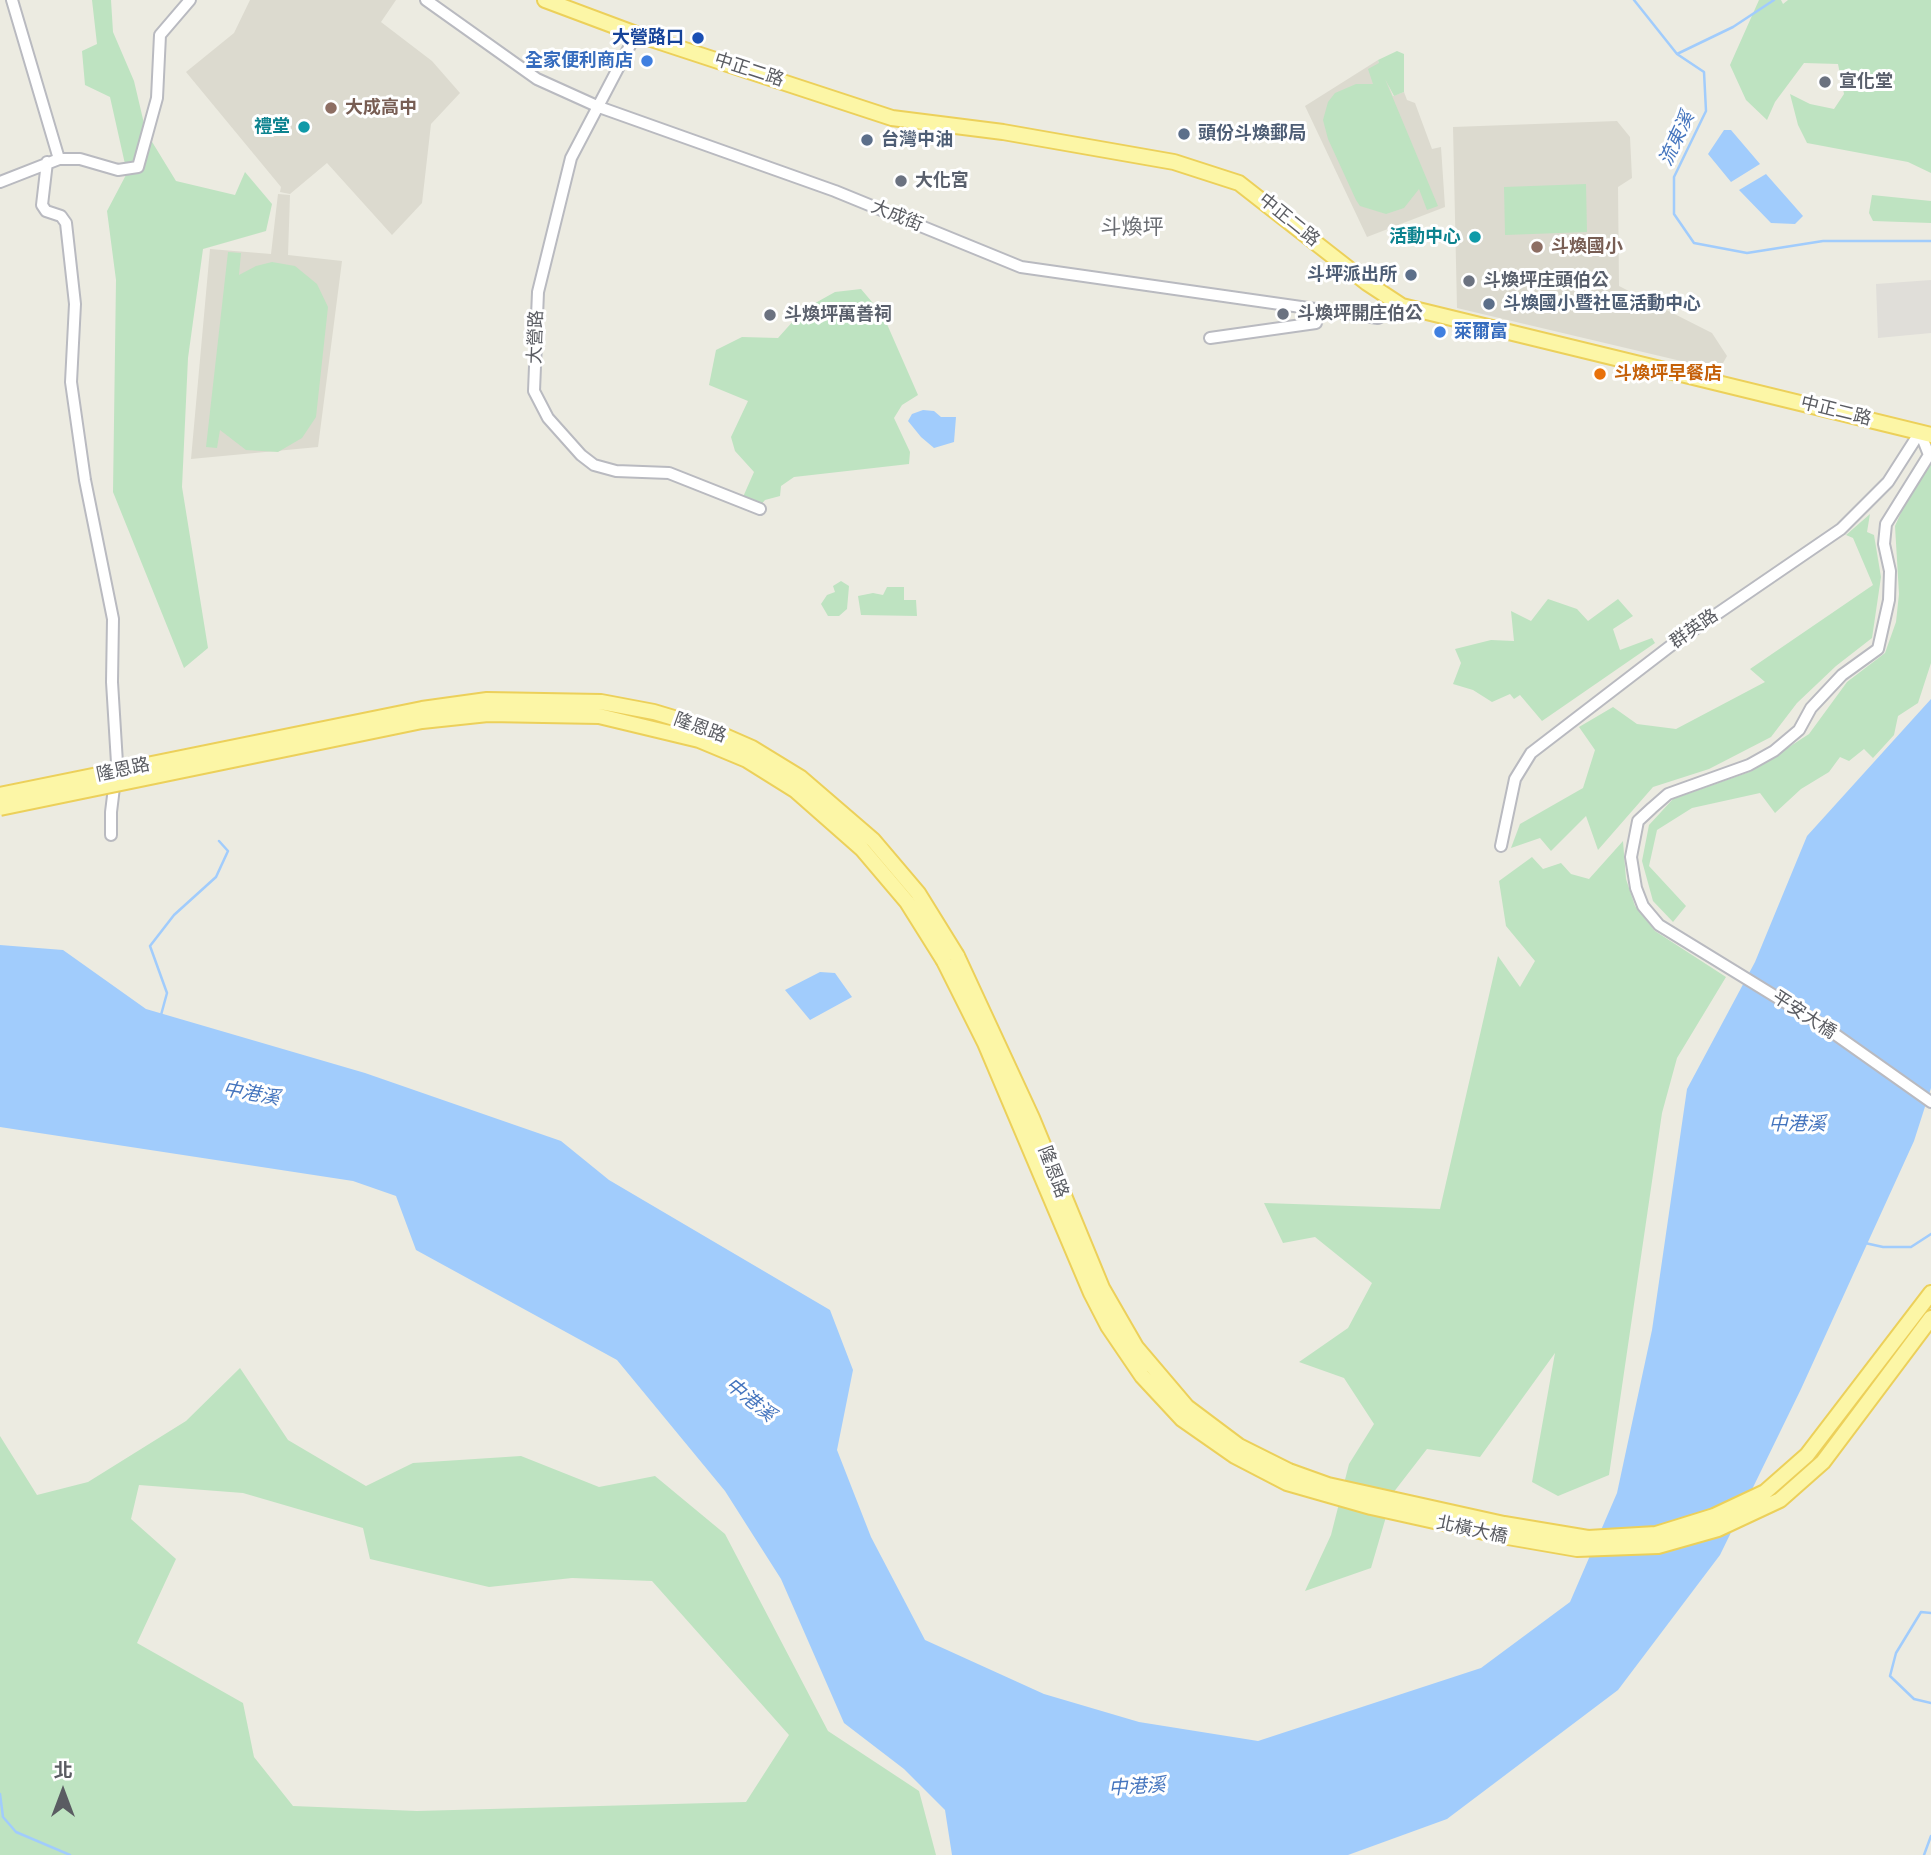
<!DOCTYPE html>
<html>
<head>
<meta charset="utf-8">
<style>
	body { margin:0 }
	#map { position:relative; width:1931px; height:1855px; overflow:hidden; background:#ecebe1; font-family:"Work Sans","Noto Sans TC",sans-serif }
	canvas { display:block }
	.north { position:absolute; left:28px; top:1757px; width:70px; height:70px; -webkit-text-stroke:5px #fff; paint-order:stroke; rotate:0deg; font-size:19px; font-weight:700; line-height:28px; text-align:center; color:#5a5c62 }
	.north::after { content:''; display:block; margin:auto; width:24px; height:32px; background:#5a5c62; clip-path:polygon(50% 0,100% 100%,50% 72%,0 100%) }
</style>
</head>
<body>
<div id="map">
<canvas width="1931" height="1855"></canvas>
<div class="north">北</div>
</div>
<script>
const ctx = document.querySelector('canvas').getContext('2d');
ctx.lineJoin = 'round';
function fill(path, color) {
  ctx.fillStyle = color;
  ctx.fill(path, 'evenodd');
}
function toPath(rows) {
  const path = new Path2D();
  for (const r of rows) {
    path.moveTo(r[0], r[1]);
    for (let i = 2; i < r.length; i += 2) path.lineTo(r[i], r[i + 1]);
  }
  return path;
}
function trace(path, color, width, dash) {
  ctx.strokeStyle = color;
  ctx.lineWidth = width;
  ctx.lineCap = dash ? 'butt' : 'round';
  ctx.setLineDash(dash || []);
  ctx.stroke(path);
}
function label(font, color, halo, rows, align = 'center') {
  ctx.font = font + ' "Work Sans","Noto Sans TC",sans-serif';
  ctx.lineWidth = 6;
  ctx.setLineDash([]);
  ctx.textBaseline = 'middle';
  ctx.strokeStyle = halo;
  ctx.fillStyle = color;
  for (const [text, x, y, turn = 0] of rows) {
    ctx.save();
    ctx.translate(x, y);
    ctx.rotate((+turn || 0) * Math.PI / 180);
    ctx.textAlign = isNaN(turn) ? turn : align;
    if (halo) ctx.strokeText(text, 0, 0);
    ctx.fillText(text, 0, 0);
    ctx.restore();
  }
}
const industrial = toPath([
	[1931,280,1931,333,1878,338,1876,284]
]);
const education = toPath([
	[250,0,396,0,381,22,432,61,460,93,431,124,422,203,392,235,327,163,290,194,280,192,281,187,186,72,234,33],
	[1378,60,1393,96,1404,92,1407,100,1415,103,1432,149,1441,147,1445,207,1367,237,1305,106],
	[1617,121,1630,137,1632,178,1618,187,1619,286,1712,333,1727,356,1719,370,1457,308,1453,127],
	[278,194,290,195,288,255,342,261,318,447,191,459,210,249,271,254]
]);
const green = toPath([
	[92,0,111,0,113,32,134,81,146,132,176,181,235,195,245,172,272,204,266,231,203,249,188,358,182,487,208,648,184,668,113,492,116,280,107,211,127,173,110,97,85,85,82,51,97,44],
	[1759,0,1781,0,1783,4,1788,0,1931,0,1931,173,1908,162,1807,143,1798,125,1790,94,1810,104,1834,109,1844,94,1838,64,1804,63,1775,102,1767,120,1746,100,1730,65],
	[1397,51,1404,54,1404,92,1394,96,1385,79,1438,206,1427,210,1419,189,1404,208,1386,214,1360,206,1356,200,1328,139,1323,120,1328,102,1335,93,1356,84,1373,84,1368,69,1379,63,1378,60],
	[1586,184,1587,232,1505,235,1504,187],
	[1872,195,1931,201,1931,223,1873,221,1869,213],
	[228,252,241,253,239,275,256,266,272,262,295,266,317,284,328,307,316,417,302,438,278,452,246,450,220,430,217,448,206,447],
	[861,289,883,315,918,395,902,405,894,418,910,452,909,464,794,477,781,486,780,496,765,500,760,506,743,497,754,472,735,451,731,437,748,401,709,385,716,350,742,337,778,338,803,310,826,297,835,292],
	[1931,462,1931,663,1918,703,1898,716,1894,735,1873,758,1864,749,1849,761,1840,757,1829,772,1801,789,1775,813,1760,793,1692,808,1657,830,1649,866,1686,906,1673,922,1653,901,1642,861,1649,825,1673,799,1752,771,1809,734,1847,682,1885,653,1896,622,1899,594,1895,526,1907,499],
	[1870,514,1867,532,1874,535,1881,577,1872,638,1836,666,1797,703,1771,737,1709,769,1653,787,1598,850,1586,816,1551,851,1540,838,1511,848,1520,824,1583,788,1595,750,1579,727,1613,707,1637,724,1676,729,1765,682,1750,669,1873,585,1853,538,1846,535],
	[841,581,849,586,847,609,839,616,828,616,821,604,827,595,835,592,833,586],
	[887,587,904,587,904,600,916,600,917,616,861,615,858,596,873,593,883,595],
	[1548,599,1577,609,1588,621,1618,599,1633,616,1613,629,1620,650,1652,638,1655,643,1542,721,1520,695,1514,699,1510,694,1492,702,1473,690,1453,684,1461,663,1455,649,1491,640,1514,641,1511,611,1531,621],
	[1623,841,1626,879,1635,906,1655,931,1726,977,1677,1058,1662,1113,1609,1475,1558,1496,1532,1482,1555,1353,1480,1457,1427,1449,1393,1493,1371,1568,1305,1591,1331,1535,1349,1464,1374,1424,1344,1378,1299,1362,1348,1328,1372,1283,1315,1237,1283,1243,1264,1203,1440,1209,1498,956,1520,987,1535,961,1506,926,1499,881,1532,857,1543,869,1561,863,1571,874,1589,879],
	[240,1368,288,1440,366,1486,413,1463,521,1456,599,1487,655,1476,725,1534,828,1731,919,1791,936,1855,0,1855,0,1436,37,1495,88,1482,186,1421],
	[139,1485,243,1493,363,1528,370,1559,489,1587,572,1578,652,1581,789,1735,746,1802,417,1811,293,1806,254,1757,243,1703,137,1643,176,1559,131,1519]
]);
const water = toPath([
	[1724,130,1731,130,1760,164,1731,182,1708,154],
	[1766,174,1803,216,1795,224,1771,223,1739,190],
	[923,410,934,411,941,417,956,417,954,442,934,448,921,437,908,421,912,414],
	[1931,699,1931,1088,1914,1141,1801,1389,1720,1555,1618,1690,1447,1819,1348,1855,952,1855,945,1810,904,1769,844,1723,781,1579,725,1491,617,1360,416,1250,396,1196,353,1181,0,1127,0,945,63,950,146,1009,365,1073,561,1141,609,1180,830,1310,853,1370,837,1450,871,1537,925,1640,1044,1694,1139,1722,1258,1741,1481,1668,1570,1602,1617,1493,1652,1330,1687,1089,1755,962,1807,836],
	[820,972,835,973,852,997,810,1020,785,990]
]);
const stream = toPath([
	[1634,0,1677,54,1704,72,1706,111,1674,177,1674,214,1694,243,1747,253,1823,241,1931,241],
	[1677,54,1733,27,1774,0],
	[161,1015,167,993,150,946,174,915,216,877,228,851,219,841],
	[1865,1243,1883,1247,1911,1247,1931,1234],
	[1931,1613,1921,1612,1896,1653,1890,1676,1914,1699,1931,1703],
	[0,1794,3,1817,16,1832,70,1855],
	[1924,1855,1931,1836]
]);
const minor = toPath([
	[12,0,59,159],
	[426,0,537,79,599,107,835,191,1021,267,1378,318,1402,306],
	[636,34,571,158,538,292,534,391,548,418,581,455,594,465,616,471,669,473,760,509],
	[47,162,42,205,46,211,61,216,66,223,75,304,71,382,85,480,113,619,112,682,117,763,111,812,111,835],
	[0,182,59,159,80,159,118,170,138,167,157,98,160,35,190,0],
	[1210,338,1316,323],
	[1920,432,1929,455,1886,524,1884,544,1890,571,1889,600,1878,649,1842,675,1811,708,1799,730,1774,751,1749,765,1668,794,1652,808,1638,821,1631,857,1636,888,1643,906,1659,925,1822,1025,1931,1102],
	[1501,846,1515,779,1531,753,1673,644,1841,529,1888,482,1920,432]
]);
const major = toPath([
	[545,0,636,34,892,118,1003,132,1174,162,1239,183,1367,283,1402,306,1931,435],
	[957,956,1032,1118,1102,1288,1136,1347,1187,1407,1239,1446,1289,1471,1328,1485,1504,1524,1588,1538,1656,1534,1714,1516,1765,1492,1807,1455,1931,1293],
	[944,961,985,1043,1091,1293,1108,1326,1142,1376,1182,1419,1235,1456,1287,1483,1371,1507,1502,1536,1577,1549,1658,1546,1718,1529,1780,1500,1823,1462,1931,1318]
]);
const majorBridge = toPath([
	[0,795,422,709,487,700,601,702,654,712,704,727,752,748,801,778,873,840,918,893,957,956],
	[0,808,422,721,488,714,599,716,699,740,747,760,795,790,862,849,907,902,944,961]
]);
const markers = [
	[698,38,7,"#1a4fb4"],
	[647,61,7,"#3f7fe0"],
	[1825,82,7,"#6b7280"],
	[331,108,7,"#8d6e63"],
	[304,127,7,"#0f9aa8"],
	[1184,134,7,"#5c6f8a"],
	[867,140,7,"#5c6f8a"],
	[901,181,7,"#6b7280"],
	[1475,237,7,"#0f9aa8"],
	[1537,247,7,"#8d6e63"],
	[1411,275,7,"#5c6f8a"],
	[1469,281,7,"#6b7280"],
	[1489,304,7,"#5c6f8a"],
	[1283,314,7,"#6b7280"],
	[770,315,7,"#6b7280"],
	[1440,332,7,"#3f7fe0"],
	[1600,374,7,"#e8710a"]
];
const transitNames = [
	["大營路口",684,38]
];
const shopNames = [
	["全家便利商店",633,61],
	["萊爾富",1454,332,"left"]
];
const streetNames = [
	["中正二路",749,70,18],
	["大成街",897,216,22],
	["中正二路",1289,220,39],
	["大營路",536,337,-88],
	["中正二路",1836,411,14],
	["群英路",1694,629,-35],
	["隆恩路",700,728,20],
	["隆恩路",123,770,-12],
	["平安大橋",1804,1015,33],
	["隆恩路",1053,1172,69],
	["北橫大橋",1472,1530,12]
];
const worshipNames = [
	["宣化堂",1839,82],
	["大化宮",915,181],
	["斗煥坪庄頭伯公",1483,281],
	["斗煥坪開庄伯公",1297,314],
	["斗煥坪萬善祠",784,315]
];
const educationNames = [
	["大成高中",345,108],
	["斗煥國小",1551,247]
];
const cultureNames = [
	["禮堂",290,127],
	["活動中心",1461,237]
];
const serviceNames = [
	["頭份斗煥郵局",1198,134],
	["台灣中油",881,140],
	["斗坪派出所",1397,275,"right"],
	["斗煥國小暨社區活動中心",1503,304]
];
const foodNames = [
	["斗煥坪早餐店",1614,374]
];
const waterNames = [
	["流東溪",1677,139,-65],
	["中港溪",251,1094,10],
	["中港溪",1797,1124],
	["中港溪",750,1400,39],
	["中港溪",1137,1787,-4]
];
const quarterNames = [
	["斗煥坪",1132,228]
];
fill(industrial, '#e0ded9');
fill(education, '#dcdacf');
fill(green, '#bee3c1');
fill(water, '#a1ccfc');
trace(stream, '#a1ccfc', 2.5);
trace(minor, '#b9bac0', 14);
trace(major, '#ecd05a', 18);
trace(minor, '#fff', 10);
trace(major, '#fcf6a6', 14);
trace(majorBridge, '#ecd05a', 18, []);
trace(majorBridge, '#fcf6a6', 14);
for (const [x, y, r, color] of markers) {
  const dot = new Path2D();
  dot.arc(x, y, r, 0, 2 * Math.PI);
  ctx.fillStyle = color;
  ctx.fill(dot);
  trace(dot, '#fff', 2.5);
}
label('bold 18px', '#164399', '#fff', transitNames, 'right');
label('bold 18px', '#366cbe', '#fff', shopNames, 'right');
label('18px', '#5a5c62', '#fff', streetNames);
label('bold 18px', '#5b616d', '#fff', worshipNames, 'left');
label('bold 18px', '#785e54', '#fff', educationNames, 'left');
label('bold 18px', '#0d838f', '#fff', cultureNames, 'right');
label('bold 18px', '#4e5e75', '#fff', serviceNames, 'left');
label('bold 18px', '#c56008', '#fff', foodNames, 'left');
label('italic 19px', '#4575be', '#fff', waterNames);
label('21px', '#6b6e73', '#fff', quarterNames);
</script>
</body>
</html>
